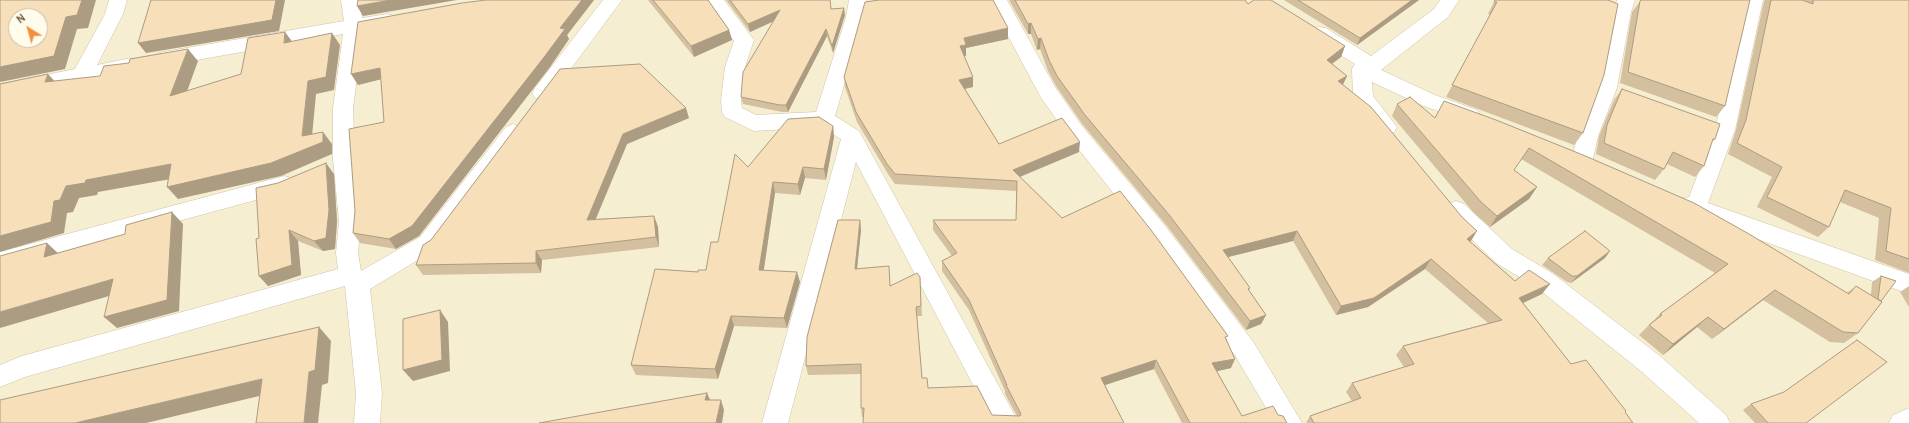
<!DOCTYPE html>
<html>
<head>
<meta charset="utf-8">
<style>
	body { margin:0 }
	#map { position:relative; width:1909px; height:423px; overflow:hidden; background:#fefae3; font-family:Overpass,sans-serif }
	canvas { display:block }
	.north { position:absolute; left:8px; top:8px; width:40px; height:40px; box-sizing:border-box; background:#fffceb; border:1px solid #c9bfa9; border-radius:50%; rotate:323deg; font-size:11px; font-weight:700; line-height:16px; text-align:center; color:#786447 }
	.north::after { content:''; display:block; margin:auto; width:14px; height:18px; background:#f1913f; clip-path:polygon(50% 0,100% 100%,50% 72%,0 100%) }
</style>
</head>
<body>
<div id="map">
<canvas width="1909" height="423"></canvas>
<div class="north">N</div>
</div>
<script>
const ctx = document.querySelector('canvas').getContext('2d');
ctx.lineJoin = 'round';
function fill(path, color) {
  ctx.fillStyle = color;
  ctx.fill(path, 'evenodd');
}
function toPath(rows) {
  const path = new Path2D();
  for (const r of rows) {
    path.moveTo(r[0], r[1]);
    for (let i = 2; i < r.length; i += 2) path.lineTo(r[i], r[i + 1]);
  }
  return path;
}
function trace(path, color, width, dash) {
  ctx.strokeStyle = color;
  ctx.lineWidth = width;
  ctx.lineCap = dash ? 'butt' : 'round';
  ctx.setLineDash(dash || []);
  ctx.stroke(path);
}
const residential = toPath([
	[0,0,1909,0,1909,423,0,423],
	[16,16,40,16,40,40,16,40]
]);
const minor = toPath([
	[109,0,127,0,123,14,97,65,131,58,138,60,141,65,138,70,0,98,0,84,75,69,105,14,109,0],
	[341,0,359,0,362,18,387,14,394,16,396,20,394,24,363,31,353,108,355,159,361,221,358,253,361,271,420,237,506,127,513,124,520,127,523,132,436,249,370,289,382,393,380,423,354,423,356,393,345,286,25,377,0,387,0,365,22,356,338,269,336,253,339,221,333,159,333,108,343,34,163,66,156,64,153,59,156,54,163,52,344,21,341,0],
	[603,0,622,0,549,98,542,100,535,98,532,93,535,88,603,0],
	[705,0,724,0,754,40,745,67,741,101,742,108,756,115,816,112,846,17,849,0,867,0,864,17,835,116,859,131,1019,423,993,423,856,162,788,423,762,423,841,139,821,127,754,131,725,117,722,112,721,101,725,67,734,41,705,0],
	[989,0,1007,0,1055,87,1082,126,1166,227,1254,343,1302,423,1275,423,1236,357,1150,239,1068,136,1040,96,989,0],
	[1440,0,1459,0,1448,17,1381,70,1435,95,1477,110,1480,115,1477,120,1470,122,1463,120,1421,105,1372,82,1373,96,1397,127,1394,132,1387,135,1380,132,1353,98,1352,69,1355,64,1312,38,1309,33,1312,28,1319,27,1326,28,1371,56,1434,9,1440,0],
	[1617,0,1635,0,1631,12,1617,88,1598,136,1593,159,1589,165,1582,167,1575,165,1571,159,1578,136,1597,88,1613,12,1617,0],
	[1745,0,1763,0,1735,130,1708,203,1909,274,1909,294,1680,211,1677,205,1680,199,1689,197,1715,130,1745,0],
	[284,176,292,178,295,184,292,190,0,270,0,252,284,176],
	[1456,201,1464,204,1512,249,1552,273,1660,356,1726,415,1730,423,1699,423,1642,372,1536,287,1496,263,1448,216,1445,210,1448,204,1456,201],
	[1909,408,1909,423,1889,423,1893,415,1909,408]
]);
const wall = toPath([
	[486,0,594,0,567,35,569,39,550,67,419,236,396,249,360,243,353,233,384,122,381,79,358,85],
	[648,0,708,0,729,30,732,40,694,57],
	[726,0,830,0,831,9,845,15,833,53,827,36,788,112,782,112,743,104,741,97,773,21,750,32],
	[1009,0,1245,0,1248,4,1345,46,1341,57,1332,64,1347,76,1343,85,1471,241,1470,242,1515,281,1542,294,1523,303,1571,364,1626,411,1625,412,1633,423,1306,423,1310,416,1352,401,1346,392,1352,383,1404,367,1396,355,1403,346,1488,323,1425,269,1368,307,1336,315,1293,241,1228,257,1250,288,1249,291,1266,315,1261,324,1246,330,1167,226,1083,125,1056,86,1048,71,1040,49,1037,50,1031,34,1028,34],
	[1284,0,1419,0,1357,45],
	[1495,0,1583,133,1574,145,1446,97,1490,15,1488,14],
	[1641,0,1725,106,1716,117,1620,83,1632,12],
	[1765,0,1802,0,1805,1,1805,0,1909,0,1909,273,1875,260,1879,218,1840,202,1829,227,1818,237,1757,207,1772,177,1728,154,1736,130,1764,1],
	[1008,28,1008,39,966,48,966,56,964,56,973,87,965,89,999,144,1079,152,1020,177,1062,218,1227,339,1231,368,1217,371,1242,416,1278,415,1287,423,1182,423,1154,369,1105,385,1124,423,862,417,861,408,861,374,808,375,806,366,860,220,861,230,857,269,890,286,920,277,922,316,917,316,922,378,928,388,992,415,1017,416,1005,394,1005,391,969,310,942,271,942,261,952,256,933,230,933,220,1016,220,1016,191,895,184,888,174,857,122,845,87,844,77],
	[560,69,689,118,627,144,596,219,654,216,658,227,659,247,542,260,541,273,423,275,416,265],
	[1622,89,1715,139,1712,142,1704,166,1695,177,1667,164,1664,169,1655,180,1596,154,1599,136,1614,100],
	[1444,101,1847,293,1856,286,1871,295,1872,282,1881,276,1881,301,1858,333,1844,343,1830,342,1763,300,1712,339,1697,327,1663,355,1639,335,1660,314,1715,273,1521,159,1514,170,1537,187,1529,199,1490,227,1474,213,1392,116,1397,104,1435,118],
	[833,126,834,137,826,180,805,178,800,195,775,193,764,270,800,282,787,328,734,326,718,379,636,375,631,365,698,272,706,270,718,242,748,167],
	[334,174,337,221,335,249,323,251,298,241,301,275,268,286,259,276,259,238],
	[1548,258,1605,258,1571,283,1567,282,1542,265],
	[1909,286,1909,307,1900,292],
	[1751,404,1806,423,1755,423,1743,410]
]);
const shadedWall = toPath([
	[82,0,96,0,88,28,77,29,65,69,0,82,0,67,66,17],
	[276,0,285,0,279,31,146,53,138,43],
	[391,0,457,0,363,16,357,6],
	[582,0,594,0,567,35,569,39,550,67,419,236,396,249,389,239,560,28],
	[1412,0,1419,0,1357,45,1360,38],
	[844,8,845,15,833,53,832,46],
	[780,10,781,18,750,32,748,24],
	[1031,23,1031,34,1028,34,1028,24],
	[1008,28,1008,39,966,48,966,56,960,57,960,46,964,38],
	[826,29,827,36,788,112,786,105],
	[729,30,732,40,694,57,691,46],
	[285,32,294,44,284,43],
	[332,33,340,45,334,90,316,94,311,147,323,132,332,144,332,154,281,176,178,199,167,187,302,136,308,81],
	[1041,38,1040,49,1037,50,1038,39],
	[1345,46,1341,57,1322,71,1327,60],
	[188,49,198,61,181,108,170,96],
	[380,68,386,78,358,85,351,74],
	[48,74,60,87,45,82],
	[1347,76,1342,86,1338,81],
	[973,77,973,87,959,90,959,80],
	[686,108,689,118,627,144,591,230,587,220,623,134],
	[833,126,834,137,826,180,824,169],
	[1080,142,1079,152,1012,180,1013,170],
	[326,163,334,174,337,221,335,249,323,251,314,241],
	[171,164,182,177,98,192,97,195,79,198,73,212,67,213,64,233,0,252,0,236,54,201,66,186,86,180],
	[803,167,805,178,800,195,798,184],
	[773,182,775,193,762,281,759,270],
	[1537,187,1529,199,1490,227,1497,216],
	[172,212,183,224,179,311,117,328,104,317],
	[654,216,658,227,659,247,656,237],
	[860,220,861,230,856,278,855,269],
	[289,230,298,241,301,275,268,286,259,276],
	[1297,231,1293,241,1220,259,1223,250],
	[1477,231,1471,241,1460,249,1467,239],
	[47,243,60,255,44,257],
	[536,251,542,260,541,273,536,263],
	[1610,251,1605,258,1571,283,1577,276],
	[1431,259,1425,269,1368,307,1336,315,1341,306],
	[797,272,800,282,787,328,784,318],
	[113,279,126,291,0,328,0,312],
	[1550,284,1542,294,1512,308,1519,298],
	[1775,290,1763,300,1712,339,1724,329],
	[440,310,448,322,450,371,413,381,403,370],
	[1266,315,1261,324,1246,330,1250,321],
	[731,316,734,326,718,379,715,369],
	[1708,317,1697,327,1663,355,1673,344],
	[319,327,331,341,328,383,322,385,318,423,304,423,309,372],
	[1235,359,1231,368,1209,373,1212,363],
	[1156,360,1154,369,1099,387,1101,378],
	[262,379,276,392,146,423,75,423],
	[707,393,711,402,705,400],
	[721,400,724,410,722,423,716,423]
]);
const building = toPath([
	[0,0,82,0,77,15,66,17,54,56,0,67,0,0],
	[16,16,40,16,40,40,16,40,16,16],
	[151,0,276,0,272,20,138,43,151,0],
	[358,0,391,0,357,6,358,0],
	[486,0,582,0,560,28,565,29,545,56,412,226,389,239,353,233,355,211,349,129,384,122,380,68,351,74,358,22,462,3,486,0],
	[653,0,708,0,729,30,691,46,653,0],
	[730,0,830,0,831,9,844,8,832,46,826,29,786,105,780,105,741,97,743,72,780,10,748,24,730,0],
	[879,0,993,0,1008,28,964,38,966,45,960,46,973,77,959,80,999,144,1062,118,1080,142,1013,170,1062,218,1120,191,1151,230,1228,336,1225,337,1235,359,1212,363,1242,416,1273,406,1278,415,1283,416,1287,423,1190,423,1156,360,1101,378,1124,423,863,423,864,408,861,408,861,364,806,366,807,337,838,220,860,220,855,269,889,266,890,286,917,273,920,277,921,306,916,307,922,378,927,378,928,388,977,386,992,415,1020,416,1021,414,1006,385,1007,385,969,300,942,261,957,253,933,220,1016,220,1017,181,895,174,887,164,856,112,844,77,865,2,879,0],
	[1015,0,1245,0,1248,4,1254,0,1271,0,1345,46,1327,60,1347,76,1338,81,1371,107,1462,217,1477,231,1467,239,1515,281,1529,270,1550,284,1519,298,1571,364,1586,360,1626,411,1625,412,1633,423,1314,423,1310,416,1361,398,1352,383,1414,364,1403,346,1502,320,1431,259,1374,298,1341,306,1297,231,1223,250,1250,288,1248,289,1266,315,1250,321,1170,216,1085,115,1057,76,1049,60,1041,38,1038,39,1031,23,1028,24,1015,0],
	[1298,0,1412,0,1360,38,1298,0],
	[1495,0,1608,0,1618,4,1604,75,1583,133,1452,85,1497,2,1494,2,1495,0],
	[1641,0,1750,0,1725,106,1628,72,1640,1,1641,0],
	[1771,0,1802,0,1813,4,1813,0,1909,0,1909,259,1886,251,1891,208,1845,190,1829,227,1767,197,1782,167,1737,143,1746,120,1771,0],
	[285,32,284,43,332,33,326,77,308,81,302,136,323,132,323,142,271,163,167,187,171,164,86,180,85,183,66,186,60,200,54,201,51,222,0,236,0,84,48,74,45,82,100,76,104,66,129,63,130,59,188,49,170,96,241,74,248,38,285,32],
	[640,64,686,108,623,134,587,220,654,216,656,237,536,251,536,263,416,265,423,245,431,240,560,69,640,64],
	[1622,89,1720,124,1715,139,1713,139,1704,166,1673,152,1664,169,1604,143,1607,125,1622,89],
	[1410,97,1435,118,1444,101,1496,120,1583,155,1694,203,1749,234,1849,294,1856,286,1882,302,1858,333,1843,332,1775,290,1724,329,1708,317,1673,344,1649,325,1662,315,1660,314,1728,264,1529,148,1514,170,1537,187,1497,216,1481,202,1397,104,1410,97],
	[819,117,833,126,824,169,803,167,798,184,773,182,759,270,797,272,784,318,731,316,715,369,631,365,655,269,698,272,698,270,706,270,711,242,718,242,735,154,748,167,788,119,819,117],
	[326,163,329,210,326,238,314,241,289,230,292,265,259,276,256,239,259,238,256,188,278,183,326,163],
	[172,212,167,300,104,317,113,279,0,312,0,256,47,243,44,257,125,234,126,225,172,212],
	[1585,231,1610,251,1577,276,1572,276,1548,258,1585,231],
	[1881,276,1896,281,1881,301,1878,299,1881,276],
	[440,310,442,360,403,370,403,319,440,310],
	[319,327,315,370,309,372,304,423,256,423,262,379,75,423,0,423,0,400,319,327],
	[1857,340,1887,362,1806,423,1768,423,1751,404,1784,392,1857,340],
	[707,393,705,400,721,400,716,423,539,423,707,393]
]);
fill(residential, '#f6eed1');
trace(minor, '#d0c3a9', 1);
fill(minor, '#fff');
fill(wall, '#d4c09f');
fill(shadedWall, '#ac9c82');
fill(building, '#f6dfb9');
trace(building, '#ac9c82', 1);
</script>
</body>
</html>
